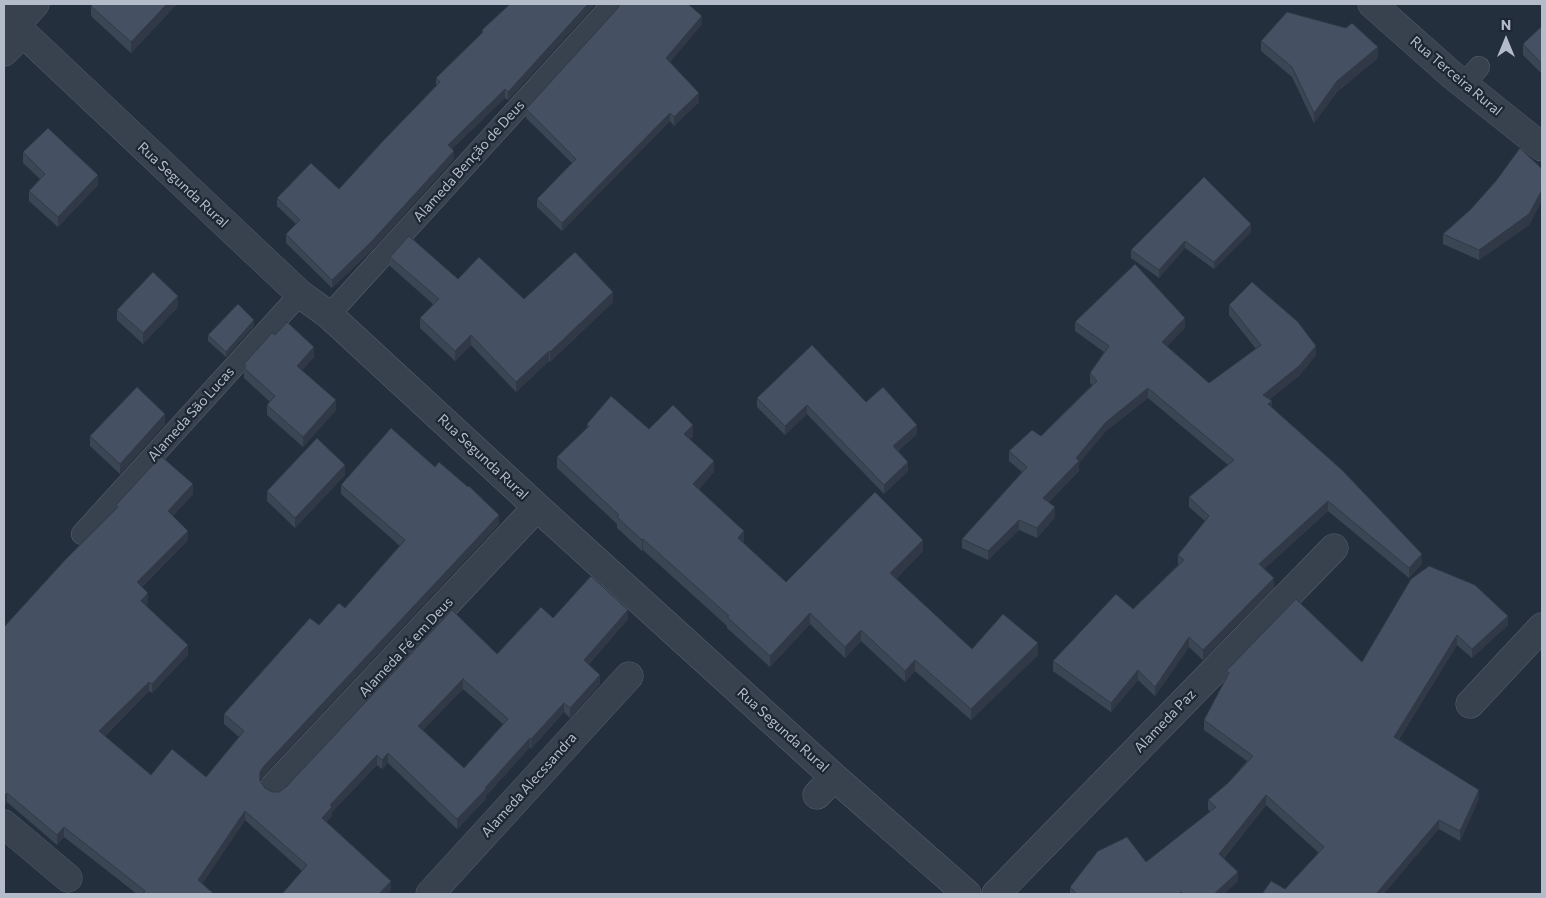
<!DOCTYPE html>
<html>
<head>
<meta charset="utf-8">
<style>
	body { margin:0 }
	#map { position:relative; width:1546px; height:898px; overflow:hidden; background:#242f3e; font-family:Commissioner,sans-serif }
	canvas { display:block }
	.frame { position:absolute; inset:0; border:5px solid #b4bcc9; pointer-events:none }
	.north { position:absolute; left:1481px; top:15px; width:50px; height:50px; -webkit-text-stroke:4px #1d2633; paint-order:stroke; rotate:0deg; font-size:14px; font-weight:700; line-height:20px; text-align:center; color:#b4bcc9 }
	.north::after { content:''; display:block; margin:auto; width:18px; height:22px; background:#b4bcc9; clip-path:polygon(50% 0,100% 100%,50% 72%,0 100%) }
</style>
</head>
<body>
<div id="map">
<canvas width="1546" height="898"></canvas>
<div class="frame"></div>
<div class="north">N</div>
</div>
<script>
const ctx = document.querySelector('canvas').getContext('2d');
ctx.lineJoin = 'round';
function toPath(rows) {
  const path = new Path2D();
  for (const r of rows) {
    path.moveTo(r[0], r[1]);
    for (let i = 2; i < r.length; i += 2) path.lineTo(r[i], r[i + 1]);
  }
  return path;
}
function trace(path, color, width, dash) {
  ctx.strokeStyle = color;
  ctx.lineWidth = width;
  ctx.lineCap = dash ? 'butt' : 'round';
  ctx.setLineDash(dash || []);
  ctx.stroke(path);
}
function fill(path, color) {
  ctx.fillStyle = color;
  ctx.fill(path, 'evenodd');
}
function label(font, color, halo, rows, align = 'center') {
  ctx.font = font + ' Commissioner,sans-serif';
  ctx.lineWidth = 4.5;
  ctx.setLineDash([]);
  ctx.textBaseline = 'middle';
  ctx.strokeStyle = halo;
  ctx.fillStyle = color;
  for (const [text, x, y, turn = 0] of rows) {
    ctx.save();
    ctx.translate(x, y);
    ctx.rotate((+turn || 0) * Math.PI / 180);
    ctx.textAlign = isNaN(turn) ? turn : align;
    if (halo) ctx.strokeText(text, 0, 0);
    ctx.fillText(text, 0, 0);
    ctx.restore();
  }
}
const lane = toPath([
	[1464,84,1479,67],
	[329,315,609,8],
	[82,534,300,294]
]);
const street = toPath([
	[1372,4,1452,75,1542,147],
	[4,15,300,294,329,315,537,507,834,777,967,894],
	[15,26,35,4],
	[4,52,22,34],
	[1470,704,1542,627],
	[275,786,537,507],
	[817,795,834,777],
	[4,824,68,878],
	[430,894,629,676],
	[996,894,1334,548]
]);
const wall = toPath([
	[93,4,177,4,131,53,91,16,91,6],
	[508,4,596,4,508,100,505,98,452,149,454,159,372,250,332,288,286,243,286,234,296,224,277,206,277,198,339,189,436,86,436,78,482,33,482,30,508,6],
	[702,24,670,62,699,102,674,126,670,121,562,231,537,207,537,199,572,163,526,118,526,109],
	[1542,26,1542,74,1523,55,1523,44],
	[1261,41,1378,58,1337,92,1314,123,1292,77,1261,51],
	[23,152,98,185,58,227,29,201,29,191,40,179,23,163],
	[1542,169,1542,200,1529,225,1479,260,1443,244,1443,234],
	[1204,177,1251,232,1214,269,1185,248,1159,278,1131,258,1131,250],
	[390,257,458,279,524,299,613,302,550,362,549,361,516,392,471,345,455,361,420,328,420,318,433,304,390,266],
	[1229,305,1316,355,1299,376,1270,399,1272,407,1422,564,1409,578,1328,511,1264,569,1274,588,1203,660,1189,647,1155,696,1138,680,1111,712,1053,671,1053,661,1133,609,1178,565,1178,555,1205,521,1189,507,1189,497,1228,465,1148,398,1106,431,1079,463,1079,471,1049,502,1055,517,1037,538,1019,530,988,560,962,548,962,539,1022,472,1009,461,1009,451,1041,436,1092,385,1090,383,1090,373,1104,352,1075,331,1075,322,1185,328,1167,346,1209,383,1256,349,1229,315],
	[178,307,143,344,117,320,117,310],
	[254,326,226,357,208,341,208,335],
	[275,335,314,357,302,370,336,410,303,447,267,415,267,405,270,402,244,378,244,364],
	[757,398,866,402,917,434,898,451,908,471,884,494,807,414,785,435,757,407],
	[165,424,120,474,90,446,90,436],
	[587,424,649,429,693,436,690,439,714,472,699,489,744,542,743,543,786,582,923,551,896,579,972,649,1038,655,971,720,915,671,905,682,861,641,845,658,810,624,770,667,727,628,727,626,643,550,642,551,617,528,617,524,557,468,557,457,587,428],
	[345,475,295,528,267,501,267,491],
	[341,485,499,524,264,775,260,781,265,788,272,792,279,792,497,654,553,618,628,619,589,664,600,684,570,718,564,712,531,749,530,747,486,796,486,799,457,829,388,763,382,769,377,765,332,812,332,816,326,822,391,890,302,871,245,820,202,884,214,894,137,894,64,837,57,845,7,802,4,807,4,627,116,509,116,505,193,494,173,516,188,540,142,587,148,603,146,605,188,655,152,693,149,691,105,736,151,775,206,777,239,737,224,724,224,714,319,625,345,608,400,546,341,494],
	[463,689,503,724,464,768,423,730],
	[1411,579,1508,625,1472,658,1457,645,1399,739,1479,799,1460,841,1439,829,1285,889,1319,853,1266,805,1224,858,1238,881,1224,894,1070,894,1070,887,1146,862,1210,812,1208,809,1208,800,1228,783,1247,761,1204,730,1204,720,1226,678,1226,671,1362,662]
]);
const shadedWall = toPath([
	[167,4,177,4,131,53,131,42],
	[588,4,596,4,508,100,508,92],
	[702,16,702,24,666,67,666,58],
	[1378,47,1378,58,1337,92,1314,123,1314,113,1337,81],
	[505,89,505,98,448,153,448,145],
	[699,93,699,102,674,126,674,117],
	[670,113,670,121,562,231,562,223],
	[454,151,454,159,372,250,332,288,332,280],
	[98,175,98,185,58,227,58,217],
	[1542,190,1542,200,1529,225,1479,260,1479,250],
	[1251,224,1251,232,1214,269,1214,262],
	[1185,241,1185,248,1159,278,1159,270],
	[613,292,613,302,550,362,550,352],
	[178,296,178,307,143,344,143,333],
	[1185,318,1185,328,1162,352,1162,342],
	[254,320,254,326,226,357,226,352],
	[471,335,471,345,455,361,455,351],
	[1316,346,1316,355,1299,376,1263,404,1263,395],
	[314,347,314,357,297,376,297,366],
	[549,351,549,361,516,392,516,382],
	[1148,388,1148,398,1106,431,1079,463,1079,471,1043,508,1043,498,1106,422],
	[336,400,336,410,303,447,303,437],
	[1272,401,1272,410,1268,404],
	[807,405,807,414,785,435,785,426],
	[165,414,165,424,120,474,120,464],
	[693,425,693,436,684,445,684,434],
	[917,425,917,434,893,455,893,446],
	[714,461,714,472,693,495,693,484],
	[908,462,908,471,884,494,884,485],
	[345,465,345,475,295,528,295,518],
	[193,484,193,494,168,521,168,511],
	[1328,501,1328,511,1259,574,1259,564],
	[1055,507,1055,517,1037,538,1037,528],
	[499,515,499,524,264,775,260,782,260,772,264,766],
	[1019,520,1019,530,988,560,988,551],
	[188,531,188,540,137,591,137,582],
	[744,531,744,542,738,549,738,538],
	[643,539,643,550,642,551,642,540],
	[923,540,923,551,890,585,890,573],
	[1422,554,1422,564,1409,578,1409,568],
	[1274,578,1274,588,1203,660,1203,650],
	[148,593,148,603,141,610,141,601],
	[628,610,628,619,584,669,584,660],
	[810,613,810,624,770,667,770,656],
	[1508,616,1508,625,1472,658,1472,649],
	[861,630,861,641,845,658,845,647],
	[1457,635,1457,645,1394,746,1394,737],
	[1189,637,1189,647,1155,696,1155,687],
	[1038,643,1038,655,971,720,971,709],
	[188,645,188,655,152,693,152,684],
	[915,660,915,671,905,682,905,671],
	[1138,670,1138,680,1111,712,1111,703],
	[600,675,600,684,570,718,570,708],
	[463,679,463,689,418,735,418,726],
	[149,682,149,691,99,741,99,731],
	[564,703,564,712,531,749,531,739],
	[530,738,530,747,486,796,486,799,457,829,457,819],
	[388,753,388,763,382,769,382,760],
	[377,755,377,765,332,812,332,816,322,828,322,818,330,805],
	[1479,790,1479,799,1460,841,1460,831],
	[7,793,7,802,4,807,4,797],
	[1266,795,1266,805,1219,863,1219,854],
	[245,811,245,820,198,890,198,880],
	[1439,820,1439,829,1384,894,1376,894],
	[64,827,64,837,57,845,57,835],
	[1238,872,1238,881,1224,894,1214,894],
	[391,881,391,890,388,894,379,894]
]);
const building = toPath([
	[93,4,167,4,131,42,91,6,93,4],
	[508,4,588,4,508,92,505,89,448,145,454,151,372,241,332,280,286,234,300,220,277,198,311,163,339,189,383,141,440,82,436,78,483,32,482,30,509,5,508,4],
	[620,4,688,4,702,16,666,58,699,93,674,117,670,113,562,223,537,199,576,159,526,109,618,8,620,4],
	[1287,12,1346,28,1352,23,1378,47,1337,81,1314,113,1292,67,1261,41,1287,12],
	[1542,26,1542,64,1523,44,1542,26],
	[48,128,98,175,58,217,29,191,45,174,23,152,48,128],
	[1520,148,1542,169,1542,190,1529,214,1479,250,1443,234,1470,210,1496,181,1520,148],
	[1204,177,1251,224,1214,262,1185,241,1159,270,1131,250,1204,177],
	[409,236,458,279,479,257,524,299,575,252,613,292,550,352,549,351,516,382,471,335,455,351,420,318,439,299,390,257,409,236],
	[1135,264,1185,318,1162,342,1209,383,1261,345,1229,305,1252,282,1298,322,1316,346,1299,366,1263,395,1272,401,1268,404,1342,470,1422,554,1409,568,1328,501,1259,564,1274,578,1203,650,1189,637,1155,687,1138,670,1111,703,1053,661,1116,594,1133,609,1184,560,1178,555,1209,516,1189,497,1234,460,1148,388,1106,422,1076,458,1079,461,1043,498,1055,507,1037,528,1019,520,988,551,962,539,1027,467,1009,451,1032,430,1041,436,1097,381,1090,373,1109,346,1075,322,1135,264],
	[153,272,178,296,143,333,117,310,153,272],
	[238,304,254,320,226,352,208,335,238,304],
	[287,322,314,347,297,366,336,400,303,437,267,405,275,396,244,368,246,366,244,364,272,333,275,335,287,322],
	[812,345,866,402,883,387,917,425,893,446,908,462,884,485,807,405,785,426,757,398,812,345],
	[137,387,165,414,120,464,90,436,137,387],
	[611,396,649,429,673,405,693,425,684,434,714,461,693,484,744,531,738,538,786,582,875,492,923,540,890,573,972,649,1003,614,1038,643,971,709,915,660,905,671,861,630,845,647,810,613,770,656,727,617,729,616,643,539,642,540,617,517,619,515,557,457,589,426,587,424,611,396],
	[391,428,435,467,439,462,468,487,469,486,499,515,264,766,260,772,260,781,265,788,272,792,279,792,286,787,452,610,497,654,541,607,553,618,591,576,628,610,584,660,600,675,570,708,564,703,531,739,530,738,485,788,486,789,457,819,388,753,382,760,377,755,330,805,332,807,322,818,391,881,379,894,282,894,307,865,245,811,198,880,214,894,143,894,145,891,64,827,57,835,7,793,4,797,4,627,65,560,118,507,116,505,161,456,193,484,168,511,188,531,137,582,148,593,141,601,188,645,152,684,149,682,99,731,151,775,172,749,206,777,244,731,224,714,310,618,319,625,339,603,345,608,405,540,341,485,391,428],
	[463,679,508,719,464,768,418,726,463,679],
	[317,438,345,465,295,518,267,491,317,438],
	[1429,566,1475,585,1508,616,1472,649,1457,635,1394,737,1479,790,1460,831,1439,820,1376,894,1262,894,1271,881,1285,889,1324,847,1266,795,1219,854,1238,872,1214,894,1183,894,1181,892,1178,894,1077,894,1070,887,1098,851,1127,837,1146,862,1216,807,1208,800,1228,783,1253,756,1204,720,1229,673,1226,671,1296,599,1362,662,1411,579,1429,566]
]);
const streetNames = [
	["Rua Terceira Rural",1456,76,40],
	["Alameda Benção de Deus",469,161,-48],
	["Rua Segunda Rural",183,185,43],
	["Alameda São Lucas",191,414,-48],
	["Rua Segunda Rural",483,457,43],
	["Alameda Fé em Deus",406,647,-47],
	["Alameda Paz",1165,721,-46],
	["Rua Segunda Rural",783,730,42],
	["Alameda Alecssandra",529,785,-48]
];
trace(lane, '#565f6c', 22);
trace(street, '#565f6c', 29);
trace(lane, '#38414e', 21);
trace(street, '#38414e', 28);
fill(wall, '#3b4654');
fill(shadedWall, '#303945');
fill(building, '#455162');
trace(building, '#303945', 1);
label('14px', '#b4bcc9', '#1d2633', streetNames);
</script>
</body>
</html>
